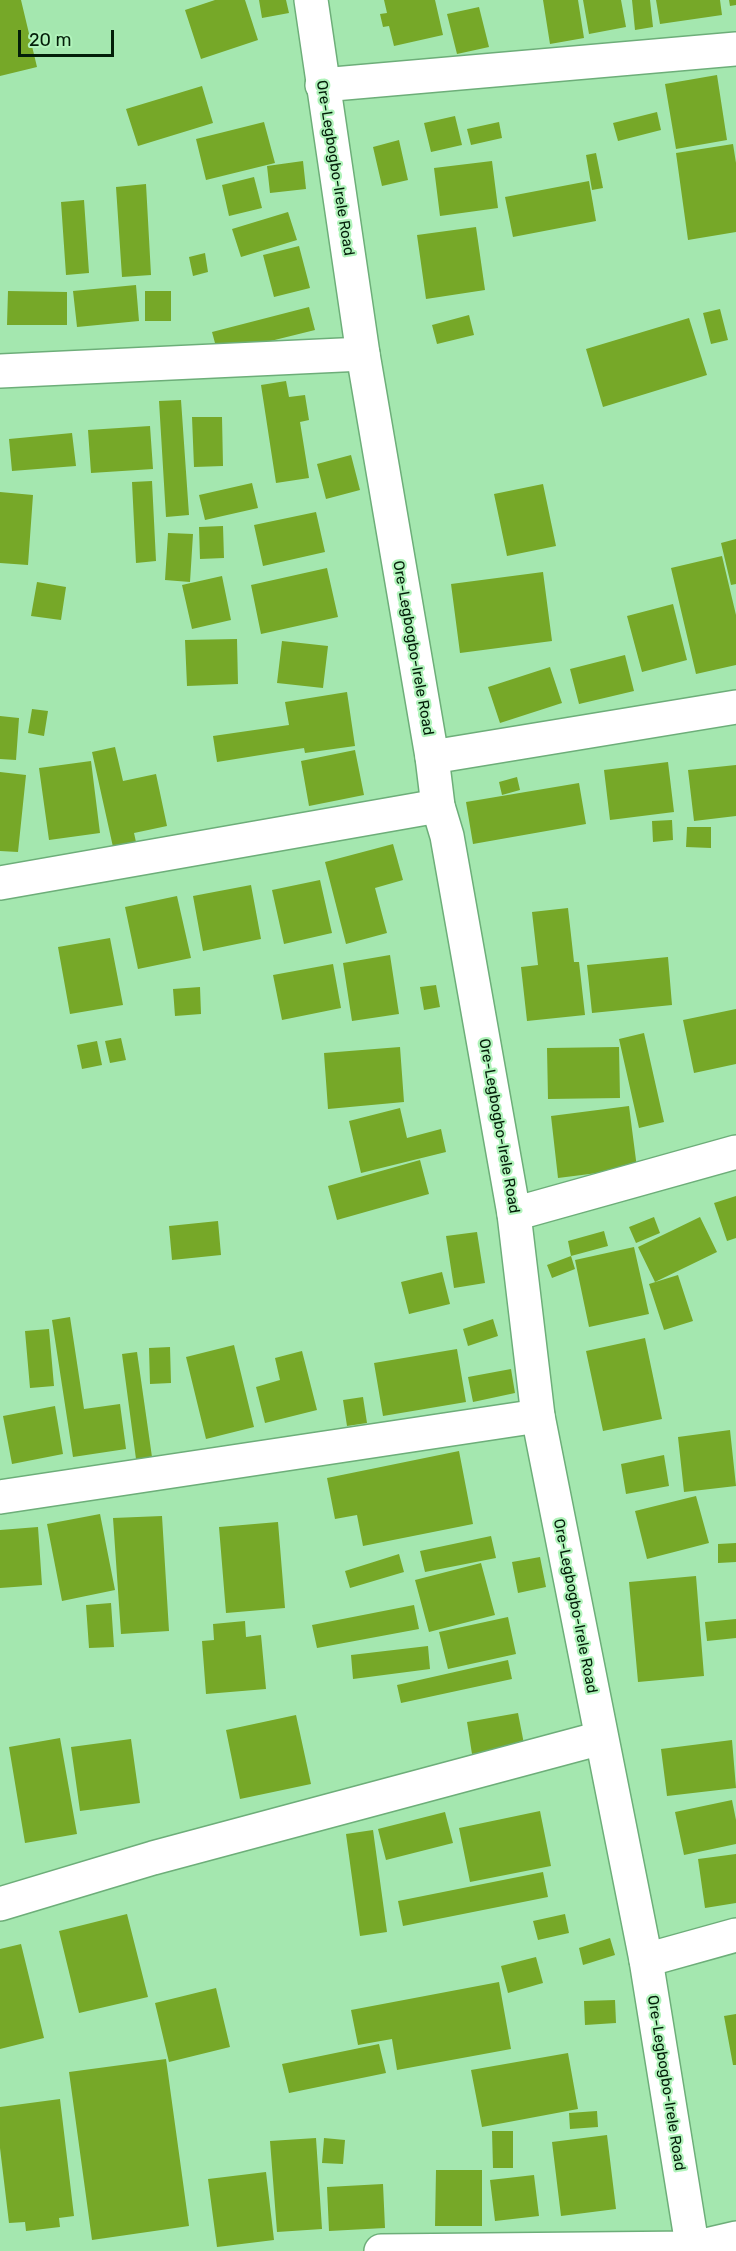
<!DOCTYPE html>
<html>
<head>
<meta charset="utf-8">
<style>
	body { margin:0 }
	#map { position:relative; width:736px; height:2251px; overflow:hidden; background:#a4e7af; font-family:Rubik,sans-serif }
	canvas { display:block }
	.scale { position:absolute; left:18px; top:30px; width:96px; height:27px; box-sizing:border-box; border:3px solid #031e09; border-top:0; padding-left:8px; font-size:18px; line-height:21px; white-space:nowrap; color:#031e09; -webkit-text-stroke:4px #b1f4bb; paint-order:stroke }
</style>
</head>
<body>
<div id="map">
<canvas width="736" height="2251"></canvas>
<div class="scale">20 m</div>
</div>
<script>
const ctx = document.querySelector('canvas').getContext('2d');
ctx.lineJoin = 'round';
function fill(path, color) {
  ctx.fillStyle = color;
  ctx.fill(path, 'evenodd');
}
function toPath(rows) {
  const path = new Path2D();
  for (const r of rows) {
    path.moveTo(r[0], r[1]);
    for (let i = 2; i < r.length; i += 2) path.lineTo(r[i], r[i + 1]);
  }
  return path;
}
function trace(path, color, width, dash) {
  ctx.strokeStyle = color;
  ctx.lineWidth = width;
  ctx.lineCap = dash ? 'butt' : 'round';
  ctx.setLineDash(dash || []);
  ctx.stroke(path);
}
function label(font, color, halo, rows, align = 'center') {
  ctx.font = font + ' Rubik,sans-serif';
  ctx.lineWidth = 4.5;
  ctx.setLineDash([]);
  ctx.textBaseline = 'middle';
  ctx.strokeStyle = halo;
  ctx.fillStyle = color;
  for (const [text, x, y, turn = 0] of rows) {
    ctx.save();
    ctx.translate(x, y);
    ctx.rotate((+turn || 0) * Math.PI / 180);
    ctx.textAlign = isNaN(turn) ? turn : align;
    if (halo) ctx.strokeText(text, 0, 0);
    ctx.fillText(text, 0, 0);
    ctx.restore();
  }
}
const building = toPath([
	[0,0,21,0,37,67,0,76],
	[215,0,245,0,258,40,201,59,185,10],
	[259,0,286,0,289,13,262,18],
	[384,0,435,0,443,35,394,46,389,26,383,27,380,14,387,13],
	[543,0,578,0,584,38,550,44],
	[583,0,621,0,626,27,589,34],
	[632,0,650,0,653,27,635,30],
	[656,0,720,0,722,15,660,24],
	[729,0,736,0,736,5,730,6],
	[479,7,489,47,457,54,447,14],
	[717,75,727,140,676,149,665,84],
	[202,86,213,123,138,146,126,109],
	[657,112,661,130,618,141,613,123],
	[455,116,462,145,431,152,424,123],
	[264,122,275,163,206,180,196,139],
	[499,122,502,138,471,145,467,129],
	[399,140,408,180,382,186,373,147],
	[733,144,736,163,736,232,688,240,676,153],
	[596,153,603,188,592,190,586,155],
	[303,161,306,189,270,193,267,166],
	[492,161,498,208,440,216,434,168],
	[254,177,262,208,229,216,222,185],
	[589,181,596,221,513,237,505,197],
	[146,184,151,275,122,277,116,187],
	[84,200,89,273,66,275,61,202],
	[288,212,297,240,241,257,232,229],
	[476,227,485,290,426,299,417,235],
	[299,246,310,288,274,297,263,255],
	[205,253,208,272,193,276,189,257],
	[136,285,139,321,77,327,73,291],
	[8,291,67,292,67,325,7,325],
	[145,291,171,291,171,321,145,321],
	[309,307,315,330,218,354,212,332],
	[720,309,728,340,711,344,703,313],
	[469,315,474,335,437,344,432,325],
	[689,318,707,375,603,407,586,349],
	[286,381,289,397,305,395,309,420,300,422,309,478,276,483,261,385],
	[181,400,189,515,166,517,159,401],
	[192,417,222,417,223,466,194,467],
	[150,426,153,469,91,473,88,430],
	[72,433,76,466,12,471,9,439],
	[351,455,360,490,326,499,317,464],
	[152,481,156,561,136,563,132,482],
	[252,483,258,508,205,520,199,495],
	[543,484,556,546,507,556,494,494],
	[0,492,33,495,28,565,0,563],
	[316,512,325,552,263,566,254,525],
	[223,526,224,558,200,559,199,527],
	[168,533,193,534,190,582,165,580],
	[736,539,736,584,731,585,721,543],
	[722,556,736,615,736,665,696,674,671,568],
	[327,568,338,617,261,634,251,585],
	[543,572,552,641,460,653,451,584],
	[222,576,231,620,192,629,182,585],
	[37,582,66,587,61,620,31,616],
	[673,604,687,660,642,672,627,616],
	[237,639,238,684,187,686,185,640],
	[282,641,328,646,323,688,277,683],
	[625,655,634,691,579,704,570,669],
	[550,667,562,703,500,723,488,687],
	[347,692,355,746,305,753,304,748,217,762,213,736,289,725,285,702],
	[32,709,48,711,44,736,28,733],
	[0,716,19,718,16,760,0,759],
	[115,747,123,781,156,774,167,826,134,833,138,851,115,856,92,752],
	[355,750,364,795,309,806,301,761],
	[91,761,100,833,49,840,39,768],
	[668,762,674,812,610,820,604,770],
	[736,765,736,816,694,821,688,770],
	[0,772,26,775,18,852,0,851],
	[517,777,520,790,502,795,499,782],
	[579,783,586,824,473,844,466,802],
	[672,820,673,840,653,842,652,821],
	[687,827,711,827,711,848,686,847],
	[393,844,403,880,375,888,387,933,346,944,325,862],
	[320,880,332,933,284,944,272,890],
	[251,885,261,939,203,951,193,896],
	[177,896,191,958,138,969,125,907],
	[568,908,574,962,579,962,585,1015,527,1021,521,967,538,965,532,912],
	[110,938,123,1005,70,1014,58,947],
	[390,955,399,1014,352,1021,343,963],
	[668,957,672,1005,592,1013,587,965],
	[333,964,341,1008,282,1020,273,975],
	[436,985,440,1007,424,1010,420,987],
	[200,987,201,1014,175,1016,173,989],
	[736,1009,736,1064,694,1073,683,1020],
	[644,1033,664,1122,639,1128,619,1039],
	[121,1038,126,1060,110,1063,105,1041],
	[97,1041,102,1065,82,1069,77,1045],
	[400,1047,404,1102,328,1109,324,1053],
	[619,1047,620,1098,548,1099,547,1048],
	[629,1106,637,1168,558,1178,551,1116],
	[400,1108,407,1138,441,1129,446,1152,361,1173,349,1121],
	[420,1160,429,1194,337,1220,328,1186],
	[736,1196,736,1238,727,1241,714,1203],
	[654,1217,660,1233,636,1243,629,1227],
	[700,1217,717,1252,655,1282,638,1247],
	[218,1221,221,1255,172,1260,169,1226],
	[604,1231,608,1246,571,1256,568,1241],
	[477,1232,485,1283,454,1288,446,1236],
	[634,1247,649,1314,589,1327,575,1260],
	[571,1256,575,1269,552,1278,547,1265],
	[442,1272,450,1304,409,1314,401,1282],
	[678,1275,693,1321,664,1330,649,1284],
	[70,1317,84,1409,120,1404,126,1449,73,1457,52,1320],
	[493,1319,498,1336,468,1346,463,1329],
	[49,1329,54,1386,30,1388,25,1331],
	[645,1338,662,1419,603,1431,586,1351],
	[234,1345,254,1427,206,1439,186,1357],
	[170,1347,171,1383,150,1384,149,1348],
	[457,1349,466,1402,383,1416,374,1363],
	[302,1351,317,1410,265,1423,256,1387,280,1380,275,1358],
	[137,1352,152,1457,136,1459,122,1354],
	[511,1369,515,1393,473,1402,468,1377],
	[363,1397,367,1423,347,1426,343,1400],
	[55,1406,63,1454,12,1464,3,1416],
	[730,1430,736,1486,684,1492,678,1437],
	[459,1451,473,1524,363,1546,357,1515,335,1519,327,1478],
	[664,1455,669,1486,626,1494,621,1464],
	[696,1496,709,1543,647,1559,635,1511],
	[100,1514,115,1590,62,1601,47,1524],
	[162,1516,169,1631,121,1634,113,1518],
	[278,1522,285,1608,226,1613,219,1527],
	[38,1527,42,1585,0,1588,0,1530],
	[491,1536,496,1558,425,1572,420,1551],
	[736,1543,736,1562,718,1563,718,1544],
	[399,1554,404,1572,350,1588,345,1571],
	[540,1557,546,1587,518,1593,512,1562],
	[481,1563,495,1615,429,1632,415,1580],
	[696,1576,704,1676,638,1682,629,1582],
	[111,1603,114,1647,89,1648,86,1605],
	[414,1605,419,1629,317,1648,312,1625],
	[508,1617,516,1654,448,1669,439,1632],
	[736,1619,736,1638,707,1641,705,1622],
	[245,1621,246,1637,261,1635,266,1689,206,1694,202,1641,214,1640,213,1624],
	[428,1646,430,1669,353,1679,351,1655],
	[508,1660,512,1679,401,1703,397,1685],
	[518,1713,524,1744,472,1754,467,1722],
	[296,1715,311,1784,240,1799,226,1730],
	[60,1738,77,1834,25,1843,9,1747],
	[131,1739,140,1803,80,1811,71,1747],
	[732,1740,736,1788,667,1796,661,1749],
	[732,1800,736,1820,736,1844,684,1855,675,1812],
	[540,1811,551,1866,470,1882,459,1828],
	[445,1812,453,1843,386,1860,378,1829],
	[373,1830,387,1932,360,1936,346,1834],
	[736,1854,736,1903,705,1908,698,1859],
	[543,1872,548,1897,403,1926,398,1901],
	[127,1914,148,1997,79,2013,59,1931],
	[565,1914,569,1933,538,1940,533,1921],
	[610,1938,615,1955,583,1965,579,1948],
	[21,1944,44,2038,0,2049,0,1949],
	[536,1957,543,1983,508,1993,501,1966],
	[499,1982,511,2049,397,2070,392,2039,358,2045,351,2010],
	[216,1988,230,2047,169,2062,155,2003],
	[615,2000,616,2023,585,2025,584,2001],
	[736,2014,736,2065,733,2065,724,2016],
	[379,2044,386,2073,289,2093,282,2064],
	[568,2053,578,2109,482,2127,471,2070],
	[166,2059,189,2226,92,2240,69,2072],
	[60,2099,74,2216,59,2218,60,2227,26,2231,25,2222,9,2223,0,2148,0,2107],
	[597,2111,598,2127,570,2129,569,2113],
	[492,2131,513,2131,513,2168,493,2168],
	[607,2135,616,2209,561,2216,552,2142],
	[316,2138,322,2229,277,2232,270,2141],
	[324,2138,345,2140,343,2164,322,2163],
	[436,2170,482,2170,482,2226,435,2226],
	[266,2172,274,2240,217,2247,208,2179],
	[534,2175,539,2216,495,2221,490,2180],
	[383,2184,385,2228,329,2231,327,2187]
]);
const minor = toPath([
	[322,85,736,49],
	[0,371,363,354],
	[432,757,736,707],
	[0,883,438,806],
	[514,1214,736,1152],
	[0,1497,538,1416],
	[0,1904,153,1858,601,1738],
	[646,1960,736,1935],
	[381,2251,693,2248,736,2238]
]);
const secondary = toPath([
	[311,0,363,354,432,757,438,806,447,836,514,1214,538,1416,646,1960,693,2251]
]);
const streetNames = [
	["Ore-Legbogbo-Irele Road",335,168,81],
	["Ore-Legbogbo-Irele Road",413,648,80],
	["Ore-Legbogbo-Irele Road",499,1126,80],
	["Ore-Legbogbo-Irele Road",575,1606,79],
	["Ore-Legbogbo-Irele Road",666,2083,81]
];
fill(building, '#76a828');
trace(minor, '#6dae79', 36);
trace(secondary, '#6dae79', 36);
trace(minor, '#fff', 33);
trace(secondary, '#fff', 33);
label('15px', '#031e09', '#b1f4bb', streetNames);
</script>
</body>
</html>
